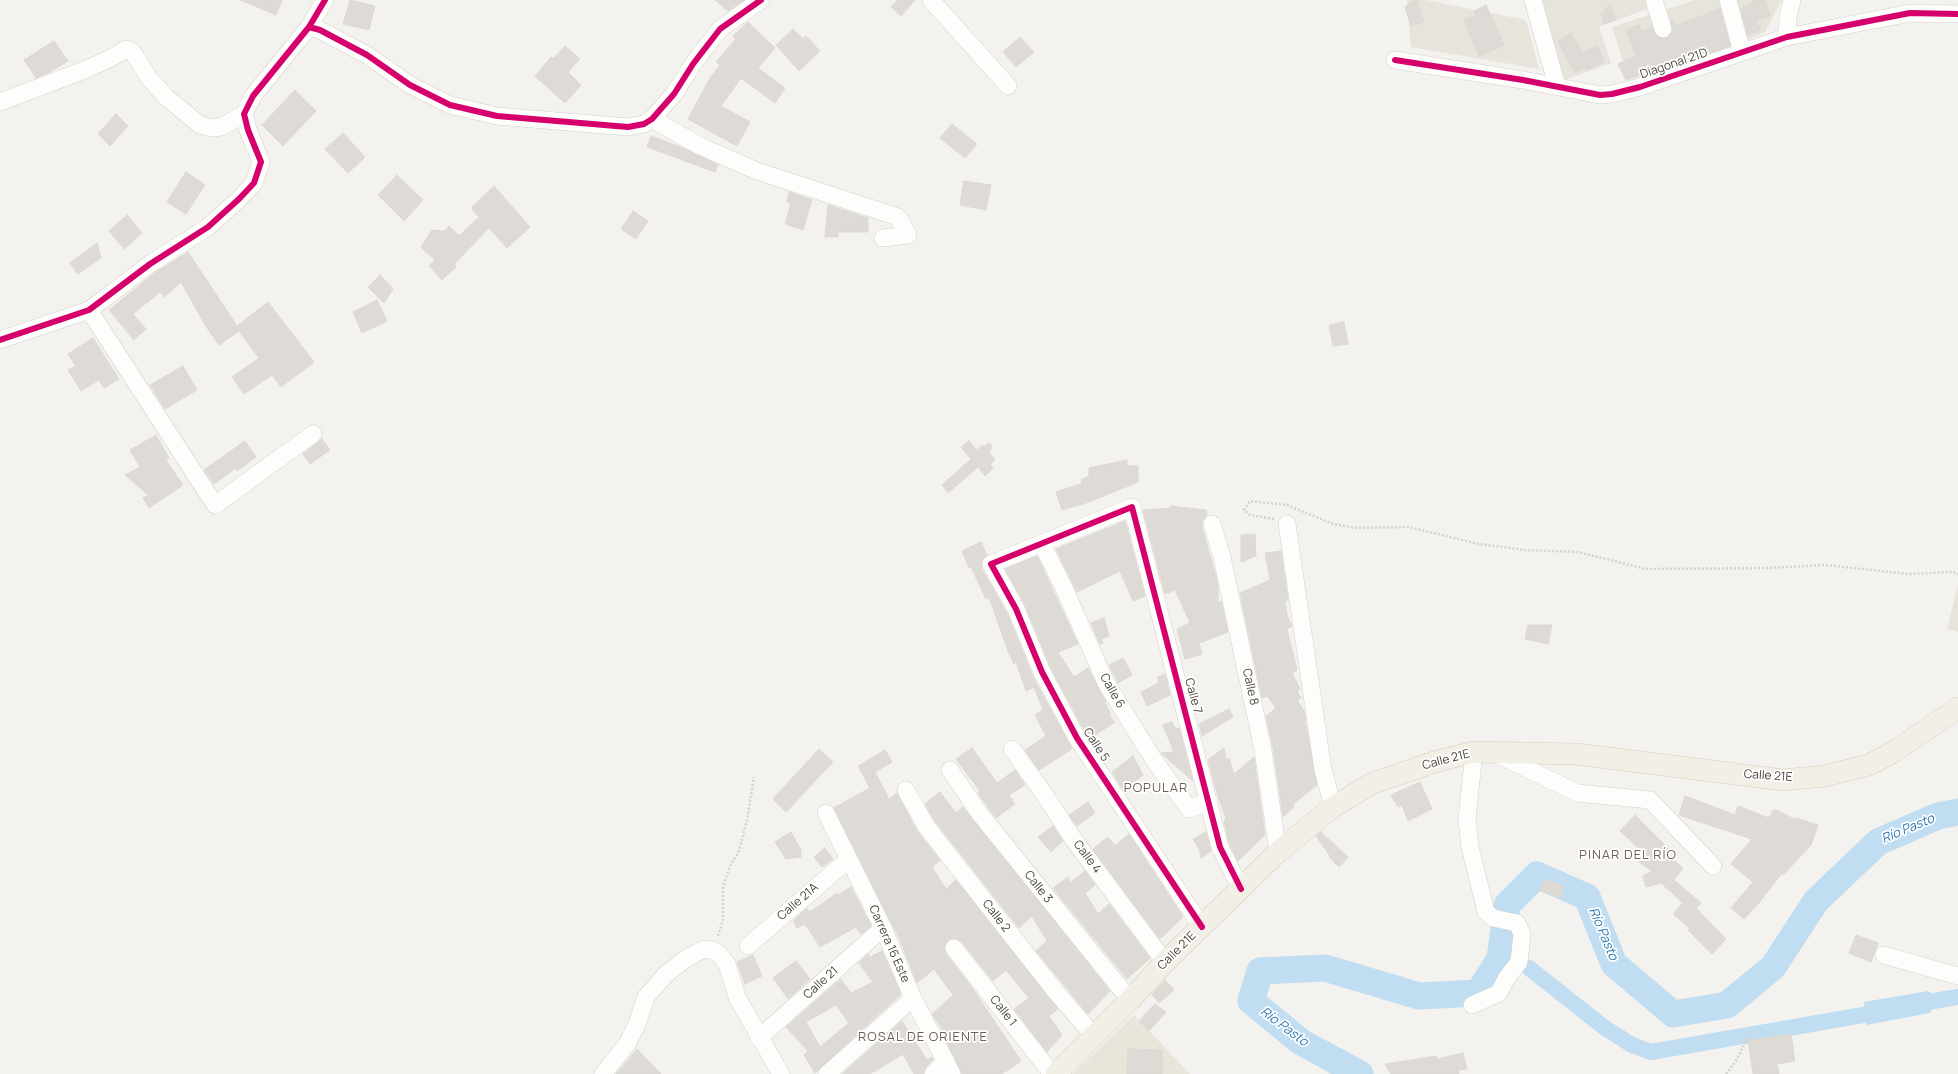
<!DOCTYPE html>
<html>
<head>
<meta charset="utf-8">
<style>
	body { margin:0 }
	canvas { display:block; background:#f4f2ee }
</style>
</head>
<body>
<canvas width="1958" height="1074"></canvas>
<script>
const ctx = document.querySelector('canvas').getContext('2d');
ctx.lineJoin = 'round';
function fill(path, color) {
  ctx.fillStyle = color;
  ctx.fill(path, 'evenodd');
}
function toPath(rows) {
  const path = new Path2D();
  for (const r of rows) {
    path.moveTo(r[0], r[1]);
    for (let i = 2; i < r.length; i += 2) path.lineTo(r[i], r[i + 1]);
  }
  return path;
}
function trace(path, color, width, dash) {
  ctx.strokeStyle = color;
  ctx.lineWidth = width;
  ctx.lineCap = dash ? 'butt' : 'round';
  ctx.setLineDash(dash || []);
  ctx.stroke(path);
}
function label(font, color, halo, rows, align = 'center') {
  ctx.font = font + ' Manrope,sans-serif';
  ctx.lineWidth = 3.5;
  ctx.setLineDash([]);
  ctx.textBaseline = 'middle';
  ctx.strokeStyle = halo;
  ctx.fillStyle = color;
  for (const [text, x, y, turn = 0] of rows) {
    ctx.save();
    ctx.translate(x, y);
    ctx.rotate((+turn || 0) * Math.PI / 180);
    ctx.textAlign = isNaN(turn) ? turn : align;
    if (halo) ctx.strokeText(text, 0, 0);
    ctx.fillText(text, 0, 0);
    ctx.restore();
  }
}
const residential = toPath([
	[1407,0,1426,0,1526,20,1539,69,1411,47],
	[1538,0,1650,0,1652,7,1599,27,1611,63,1564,80],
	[1695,0,1727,0,1741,44,1629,80,1612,27],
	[1730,0,1782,0,1765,32,1747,40],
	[1958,584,1958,632,1947,629]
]);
const education = toPath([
	[1134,1015,1190,1074,1073,1074]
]);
const water = toPath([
	[1928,991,1933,994,1942,993,1945,1004,1935,1006,1930,1013,1866,1025,1864,1002]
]);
const canal = toPath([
	[1500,959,1514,961],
	[1529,968,1605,1028,1632,1045,1651,1052,1886,1011],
	[1922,1003,1958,997]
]);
const river = toPath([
	[1360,1074,1301,1042,1251,1001,1260,971,1325,968,1419,996,1478,993,1500,959,1507,905,1537,875,1587,897,1614,964,1673,1014,1727,1005,1773,967,1816,901,1878,842,1938,816,1958,812]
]);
const building = toPath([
	[240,0,282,0,276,15,240,0],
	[350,0,375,6,369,30,343,24,350,0],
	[715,0,744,0,728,11,715,0],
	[898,0,915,0,901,16,891,7,898,0],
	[1417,0,1424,22,1411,26,1405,7,1408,4,1417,0],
	[1752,0,1765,0,1770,16,1756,21,1761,29,1748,35,1741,9,1753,3,1752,0],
	[1486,5,1504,45,1479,56,1464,20,1476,16,1474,11,1486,5],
	[1610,6,1616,20,1604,24,1601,13,1610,6],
	[1720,9,1730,46,1674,65,1672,61,1649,73,1648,70,1626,80,1618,64,1636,56,1626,30,1639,25,1641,32,1652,28,1657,37,1666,39,1673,32,1671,20,1673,19,1675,26,1720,9],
	[748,22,775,48,758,68,785,88,775,103,741,78,721,106,750,122,737,146,688,119,710,78,720,65,716,62,736,39,733,36,748,22],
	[793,29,803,39,806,36,820,51,799,71,776,45,793,29],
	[1571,33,1583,53,1598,46,1604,62,1587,70,1586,67,1575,72,1558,42,1571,33],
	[1020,37,1034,52,1016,67,1003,52,1020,37],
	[54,41,68,61,50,72,36,78,24,60,54,41],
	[565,46,580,59,568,72,581,85,565,103,535,76,551,57,553,59,565,46],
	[295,90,316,111,283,146,262,125,295,90],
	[116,114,128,126,110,146,98,134,116,114],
	[952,124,977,144,965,158,940,138,952,124],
	[343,133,365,157,348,173,325,149,343,133],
	[651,136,683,148,718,165,715,172,647,147,651,136],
	[186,172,205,185,186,214,167,202,186,172],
	[397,175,423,200,404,221,378,195,397,175],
	[964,181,991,185,986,210,960,205,964,181],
	[494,186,530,227,507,248,489,228,454,264,456,267,442,280,429,266,435,260,421,247,432,230,445,231,449,226,459,236,479,217,471,208,494,186],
	[789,192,812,200,803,230,785,224,791,203,787,202,789,192],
	[828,205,868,218,868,232,838,232,838,237,825,237,828,205],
	[633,211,648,221,636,239,621,229,633,211],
	[127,215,142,233,124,249,109,231,127,215],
	[97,243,101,258,78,274,70,263,97,243],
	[188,252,237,326,268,302,314,362,281,387,272,375,244,394,232,377,259,358,239,331,219,345,207,328,181,282,164,297,160,292,133,314,146,329,134,340,109,310,156,272,188,252],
	[380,275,393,289,384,303,368,287,380,275],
	[377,300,387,321,362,333,353,312,377,300],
	[1344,322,1348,344,1333,346,1329,325,1344,322],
	[93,338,119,379,104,388,99,380,81,391,68,370,76,366,68,354,93,338],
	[183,366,197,390,165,409,150,385,183,366],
	[156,435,169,458,166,460,183,485,149,508,143,498,148,495,125,475,140,467,130,450,156,435],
	[322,439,330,450,310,464,303,454,322,439],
	[245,441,256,457,237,471,236,468,214,484,204,470,245,441],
	[969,441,977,450,983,445,984,447,989,443,992,447,989,452,995,460,990,464,993,468,985,476,978,467,948,493,942,485,971,459,961,447,969,441],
	[1127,460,1127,466,1138,466,1138,482,1089,502,1062,510,1056,492,1083,483,1081,480,1089,476,1089,468,1127,460],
	[1171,506,1206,510,1207,516,1202,521,1202,527,1218,584,1218,603,1221,601,1228,632,1199,643,1202,654,1185,659,1177,629,1190,623,1175,590,1165,594,1143,510,1171,508,1171,506],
	[1125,521,1145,596,1133,601,1120,571,1077,592,1056,549,1125,521],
	[1255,534,1256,556,1241,562,1241,535,1255,534],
	[981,542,987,555,981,563,982,569,1007,613,1033,677,1072,749,1039,770,1025,750,1046,736,1035,715,1043,710,1034,687,1026,691,1016,662,1014,664,1008,651,989,597,986,599,971,567,969,568,962,551,981,542],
	[1281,551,1288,600,1285,601,1287,615,1292,626,1287,629,1297,670,1292,673,1300,689,1297,691,1301,698,1297,700,1304,711,1306,721,1304,722,1306,725,1317,785,1293,804,1294,807,1283,817,1273,748,1266,716,1276,708,1267,696,1262,698,1240,593,1270,580,1265,553,1281,551],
	[1037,556,1078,644,1058,652,1074,677,1088,668,1106,702,1105,703,1111,714,1109,715,1115,722,1089,739,1051,668,1025,605,1005,569,1037,556],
	[1104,618,1109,636,1101,639,1103,643,1100,644,1091,623,1104,618],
	[1528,625,1552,625,1548,644,1525,639,1528,625],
	[1123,658,1132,675,1118,683,1109,665,1123,658],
	[1165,674,1170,695,1147,706,1141,692,1159,683,1158,677,1165,674],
	[1229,709,1233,717,1202,736,1199,724,1229,709],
	[1172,722,1176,729,1179,728,1193,781,1161,753,1174,752,1163,725,1172,722],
	[972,748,997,783,1015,770,1025,785,1009,795,1015,804,996,818,978,793,980,791,956,759,972,748],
	[1224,748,1226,760,1229,758,1234,774,1254,757,1265,835,1238,861,1229,843,1224,821,1226,819,1215,787,1208,760,1224,748],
	[819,749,833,762,786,812,773,799,819,749],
	[885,750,892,762,875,772,889,799,897,793,917,831,940,860,932,867,946,889,956,880,1058,1009,1049,1016,1062,1035,1047,1052,1014,1009,1029,998,1006,970,993,981,962,942,953,938,948,940,944,949,946,954,973,989,1021,1061,1002,1074,962,1074,941,1030,942,1029,932,1014,953,995,934,969,917,983,900,940,834,808,870,788,858,766,885,750],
	[1133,756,1143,775,1124,791,1112,772,1133,756],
	[1420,782,1432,809,1408,821,1402,805,1398,807,1391,795,1420,782],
	[940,792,956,813,963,807,1110,991,1088,1014,1036,951,1047,941,1032,916,1019,928,934,820,925,804,940,792],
	[1685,796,1735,815,1738,806,1769,818,1774,809,1796,820,1797,818,1818,825,1811,845,1783,875,1782,873,1758,904,1744,919,1731,908,1753,882,1731,864,1752,839,1679,815,1685,796],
	[1088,802,1095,813,1077,826,1069,815,1088,802],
	[1635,815,1669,849,1665,853,1683,868,1674,880,1701,903,1696,908,1726,939,1712,954,1688,930,1690,928,1673,914,1683,903,1661,883,1646,887,1643,876,1652,871,1639,862,1647,856,1620,831,1635,815],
	[1053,826,1063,841,1051,852,1038,837,1053,826],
	[791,832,801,850,801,857,786,859,775,842,791,832],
	[1206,832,1211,851,1201,858,1199,849,1193,839,1206,832],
	[1321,832,1348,857,1339,867,1329,857,1330,856,1316,836,1321,832],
	[1129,834,1183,917,1160,939,1093,849,1108,837,1115,846,1129,834],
	[825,848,833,859,822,867,814,857,825,848],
	[1085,871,1095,885,1085,893,1098,914,1109,904,1150,958,1127,979,1053,888,1068,877,1070,883,1085,871],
	[1545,879,1564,886,1560,898,1540,891,1545,879],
	[851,887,871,926,861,934,856,927,820,947,805,924,797,928,793,921,807,908,809,912,822,904,837,893,838,895,851,887],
	[1856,935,1878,943,1871,962,1849,953,1856,935],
	[882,951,901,994,815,1073,804,1055,808,1051,786,1027,841,979,851,993,873,982,859,963,868,954,870,957,882,951],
	[836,1005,849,1023,820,1047,806,1022,836,1005],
	[753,955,762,976,745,984,737,962,753,955],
	[796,961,810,979,788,999,773,978,796,961],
	[1165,980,1174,990,1159,1003,1152,994,1165,980],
	[1155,1004,1166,1012,1149,1031,1139,1021,1155,1004],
	[902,1021,927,1060,932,1057,933,1060,926,1067,923,1074,914,1074,903,1054,870,1074,842,1074,902,1021],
	[1791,1034,1795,1061,1777,1064,1779,1074,1753,1074,1748,1040,1791,1034],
	[637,1049,661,1074,616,1074,637,1049],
	[1128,1049,1162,1050,1162,1074,1127,1074,1128,1049],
	[1463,1053,1467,1069,1458,1070,1459,1074,1391,1074,1385,1064,1436,1056,1437,1059,1463,1053]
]);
const path = toPath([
	[1274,519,1250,515,1244,510,1250,501,1287,505,1333,524,1356,528,1409,527,1479,544,1525,550,1578,552,1646,569,1768,568,1826,565,1908,574,1953,572,1958,574],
	[718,936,723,920,723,886,730,866,739,851,747,820,754,777],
	[1726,1074,1736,1061,1749,1035]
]);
const minor = toPath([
	[931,0,1008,86],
	[1533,0,1557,86],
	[1654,0,1663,29],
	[1728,0,1742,52],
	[309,27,320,30,367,55,410,85,450,105,497,116,628,127,644,124,652,119,674,94,693,64,720,29,761,0],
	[1787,37,1788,17,1792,0],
	[1395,60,1523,80,1600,95,1612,94,1640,87,1787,37,1910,13,1958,14],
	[0,102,82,71,111,58,126,49,130,50,134,54,149,78,166,97,200,125,211,128,221,127,244,114],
	[652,119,700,146,757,171,898,217,908,235,883,238],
	[89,310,215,505,313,434],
	[0,340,89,310,150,264,208,227,239,199,254,183,261,162,248,130,244,114,253,96,309,27,325,0],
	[1212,524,1222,557,1263,750,1278,852],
	[1287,524,1323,770,1333,807],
	[1042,544,1064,588,1106,683,1154,760,1189,809,1209,801],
	[1012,749,1044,794,1074,840,1165,962],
	[1497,754,1577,793,1650,800,1713,866],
	[950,770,980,814,1130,1000],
	[906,790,926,826,943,848,1056,992,1094,1036],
	[826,813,883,928,913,998,952,1074],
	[1202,927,1077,738,1042,672,1016,609,991,564,1132,507,1220,847,1241,889],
	[748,946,849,859],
	[954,948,1052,1074],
	[1884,955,1958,976],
	[1472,1005,1499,993,1506,979,1519,962,1522,934,1517,923,1493,918,1486,912,1470,847,1467,819,1474,752],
	[759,1038,883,928],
	[603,1074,627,1044,637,1024,646,997,666,974,687,958,704,949,712,950,719,954,727,964,737,997,781,1074],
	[827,1074,913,998],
	[933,1074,946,1061]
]);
const major = toPath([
	[1056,1074,1130,1000,1165,962,1278,852,1333,807,1371,784,1434,762,1474,752,1576,754,1783,780,1825,776,1869,765,1895,751,1958,708]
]);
const cycleway = toPath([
	[309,27,320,30,367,55,410,85,450,105,497,116,628,127,644,124,652,119,674,94,693,64,720,29,761,0],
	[1395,60,1523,80,1600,95,1612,94,1640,87,1787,37,1910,13,1958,14],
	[0,340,89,310,150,264,208,227,239,199,254,183,261,162,248,130,244,114,253,96,309,27,325,0],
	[1202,927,1077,738,1042,672,1016,609,991,564,1132,507,1220,847,1241,889]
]);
const streetNames = [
	["Diagonal 21D",1674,64,-19],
	["Calle 8",1250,687,78],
	["Calle 6",1112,691,60],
	["Calle 7",1193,696,75],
	["Calle 5",1096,745,57],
	["Calle 21E",1446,760,-15],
	["Calle 21E",1768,776,4],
	["Calle 4",1087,857,53],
	["Calle 3",1038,887,52],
	["Calle 21A",798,902,-41],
	["Calle 2",996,916,52],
	["Carrera 16 Este",889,944,66],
	["Calle 21E",1177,951,-45],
	["Calle 21",821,983,-42],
	["Calle 1",1003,1011,52]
];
const neighbourhoodNames = [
	["POPULAR",1156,788],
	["PINAR DEL RÍO",1628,855],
	["ROSAL DE ORIENTE",923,1037]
];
const waterNames = [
	["Río Pasto",1908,829,-23],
	["Río Pasto",1603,934,67],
	["Río Pasto",1284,1027,37]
];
fill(residential, '#e7e4dc');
fill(education, '#eae5da');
fill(water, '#c0ddf1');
trace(canal, '#c0ddf1', 16);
trace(river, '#c0ddf1', 27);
fill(building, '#dedbd6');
trace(building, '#dcd9d4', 1);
trace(minor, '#d2d0cb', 18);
trace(major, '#d6cebb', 22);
trace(path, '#d3d2cc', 2.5, [2, 2]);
trace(minor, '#fdfdfc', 17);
trace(major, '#f2efe6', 21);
trace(cycleway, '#d6006c', 6);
label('12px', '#4b4439', '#fff', streetNames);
ctx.letterSpacing = '1px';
label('13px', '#6e6250', '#fff', neighbourhoodNames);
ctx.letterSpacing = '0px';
label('italic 13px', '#2e7ab2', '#fff', waterNames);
</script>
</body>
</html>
